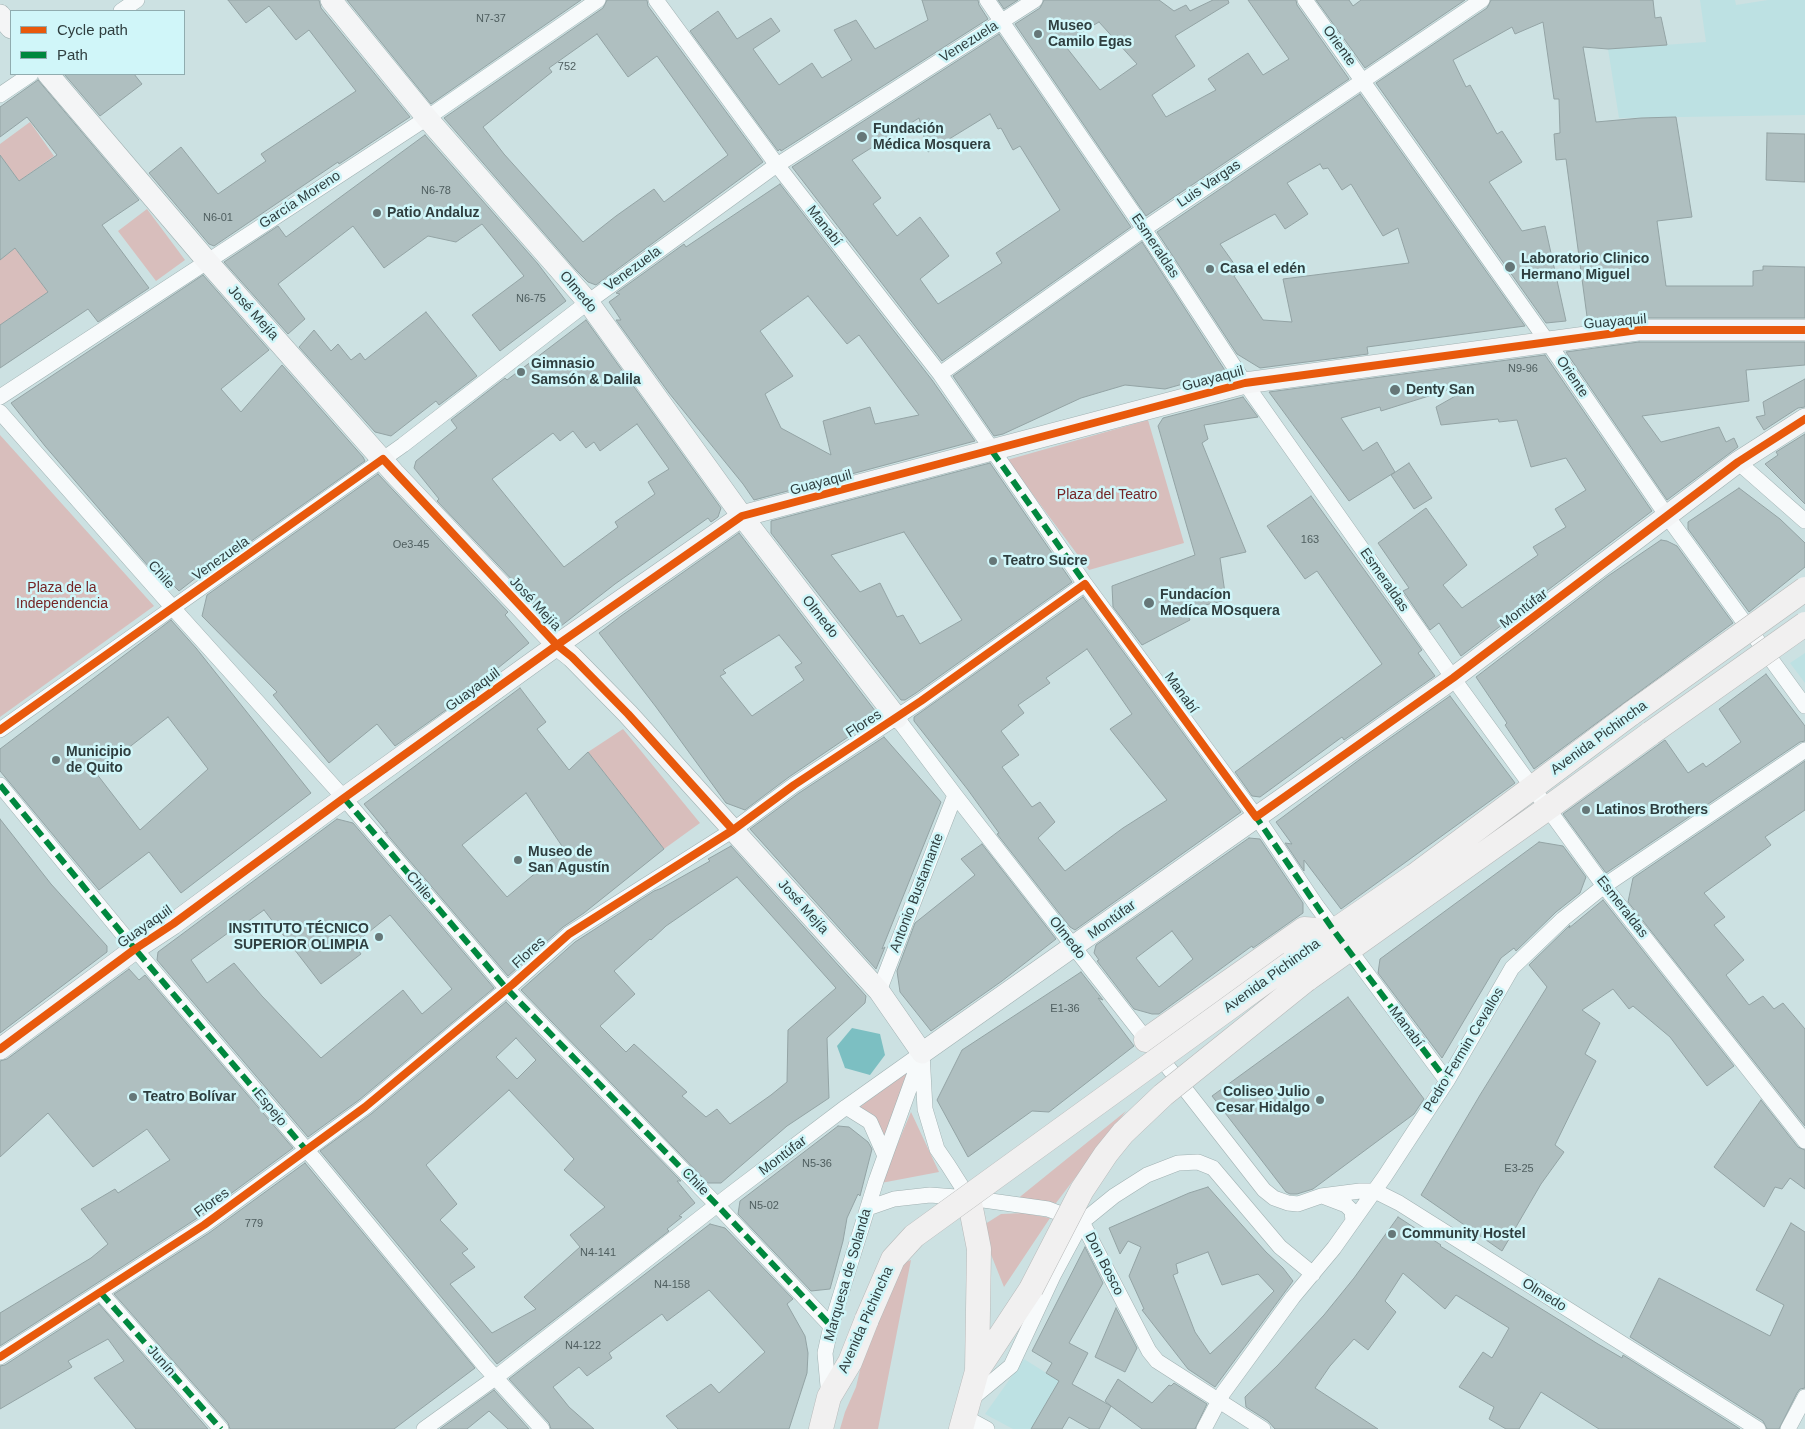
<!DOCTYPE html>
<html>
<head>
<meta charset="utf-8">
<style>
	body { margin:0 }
	#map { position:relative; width:1805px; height:1429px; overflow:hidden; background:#cce1e2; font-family:Helvetica,sans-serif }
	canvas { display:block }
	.legend { position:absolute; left:10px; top:10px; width:175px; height:65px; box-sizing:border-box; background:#d0f6f9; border:1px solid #90acaf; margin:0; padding:6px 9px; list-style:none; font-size:15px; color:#2f3e3f }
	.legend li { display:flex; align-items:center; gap:10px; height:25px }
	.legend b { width:25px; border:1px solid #90acaf }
</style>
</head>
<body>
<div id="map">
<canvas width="1805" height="1429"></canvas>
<ul class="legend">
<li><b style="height:6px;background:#e8590c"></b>Cycle path</li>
<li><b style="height:6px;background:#00873e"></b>Path</li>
</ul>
</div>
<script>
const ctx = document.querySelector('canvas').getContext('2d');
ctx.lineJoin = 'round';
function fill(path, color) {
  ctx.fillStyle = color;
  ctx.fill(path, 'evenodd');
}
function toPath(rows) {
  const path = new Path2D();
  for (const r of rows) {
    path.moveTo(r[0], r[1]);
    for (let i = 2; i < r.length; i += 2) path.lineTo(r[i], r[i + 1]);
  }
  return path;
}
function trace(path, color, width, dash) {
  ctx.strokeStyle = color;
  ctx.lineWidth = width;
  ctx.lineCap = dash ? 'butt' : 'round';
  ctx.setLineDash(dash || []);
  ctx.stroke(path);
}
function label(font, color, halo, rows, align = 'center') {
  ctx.font = font + ' Helvetica,sans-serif';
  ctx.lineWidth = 5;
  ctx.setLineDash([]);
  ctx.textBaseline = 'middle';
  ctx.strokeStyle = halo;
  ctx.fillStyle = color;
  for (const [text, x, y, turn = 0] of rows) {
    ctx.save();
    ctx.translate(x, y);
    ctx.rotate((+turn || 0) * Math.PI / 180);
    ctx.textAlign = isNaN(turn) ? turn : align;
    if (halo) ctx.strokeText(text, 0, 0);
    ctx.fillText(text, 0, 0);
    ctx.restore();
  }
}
const built = toPath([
	[1700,0,1735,0,1736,5,1768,0,1805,0,1805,115,1619,118,1608,49,1706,42],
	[1805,653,1805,683,1790,663],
	[1024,1359,1059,1381,1031,1429,1013,1429,985,1414]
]);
const green = toPath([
	[30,122,54,156,19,181,0,155,0,144],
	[147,209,185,260,156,281,118,231],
	[15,248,48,292,0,325,0,260],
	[1148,420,1184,543,1089,570,1007,460],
	[0,435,154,606,0,717],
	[623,729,700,823,664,849,588,752],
	[910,1068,884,1140,875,1116,860,1107],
	[1126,1111,1056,1203,1016,1200],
	[911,1112,939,1172,881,1183],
	[1024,1213,1050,1218,1004,1287,988,1247,982,1226,1001,1214],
	[911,1260,878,1429,840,1429,845,1412,856,1387,861,1366,901,1264]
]);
const water = toPath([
	[852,1028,880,1034,885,1055,870,1075,845,1068,837,1046]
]);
const building = toPath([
	[228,0,319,0,321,8,410,117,339,164,338,162,214,246,209,244,149,173,181,147,218,194,266,161,261,154,356,91,309,30,296,40,269,6,246,23,228,0],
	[347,0,581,0,431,104,347,0],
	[607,0,647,0,648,6,763,162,596,285,588,282,576,270,444,118,603,8,607,0],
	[597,34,628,77,657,56,728,155,664,202,654,189,616,216,583,242,504,154,483,127,552,72,549,68,597,34],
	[922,0,978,0,979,5,988,19,781,151,780,149,778,151,690,31,718,11,737,39,771,18,780,31,753,49,779,85,812,63,822,78,852,60,834,30,856,20,875,49,928,20,922,0],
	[998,0,1018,0,1004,9,998,0],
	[1044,0,1159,0,1174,11,1186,5,1190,11,1213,0,1228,0,1229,3,1175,36,1195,66,1152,95,1166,117,1216,90,1208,79,1248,53,1263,75,1289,59,1248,0,1296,0,1297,5,1349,79,1146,216,1015,24,1040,8,1044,0],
	[1099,22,1137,64,1100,90,1063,43,1099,22],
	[1316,0,1349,0,1353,6,1361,0,1465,0,1365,68,1316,0],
	[1491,0,1653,0,1655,18,1661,17,1667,45,1608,49,1583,47,1596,122,1641,118,1676,117,1692,217,1657,221,1666,286,1753,286,1753,271,1763,270,1763,266,1805,267,1805,318,1638,318,1588,324,1566,159,1556,160,1554,134,1560,133,1559,99,1554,99,1543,22,1515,34,1512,27,1453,60,1466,87,1470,85,1497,134,1502,131,1522,162,1489,182,1522,231,1545,226,1566,321,1546,323,1376,83,1487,8,1491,0],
	[999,34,1131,227,942,361,792,167,999,34],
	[990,114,998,129,1001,128,1013,150,1020,146,1060,210,996,253,1002,263,938,304,920,279,949,256,920,217,897,236,873,204,881,198,852,160,919,118,928,152,990,114],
	[64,74,134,74,142,84,100,116,64,74],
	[38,80,139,200,102,225,149,288,98,322,88,309,0,368,0,325,48,292,15,248,0,260,0,155,19,181,57,155,27,117,0,137,0,107,38,80],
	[1360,94,1525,326,1367,347,1368,354,1260,368,1237,354,1157,232,1360,94],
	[1320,164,1323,169,1328,168,1342,190,1351,184,1383,236,1398,228,1409,263,1283,279,1292,322,1263,320,1234,276,1240,272,1220,244,1275,214,1285,229,1308,214,1287,183,1320,164],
	[1767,133,1805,134,1805,182,1766,180,1767,133],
	[425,135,538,264,566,301,500,351,472,315,524,276,482,224,456,242,428,236,384,268,353,226,278,284,305,319,288,334,224,262,278,226,286,237,425,135],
	[780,184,932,380,975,441,754,500,743,484,669,393,616,320,621,320,609,302,620,294,616,293,684,244,686,247,780,184],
	[808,296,847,344,859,335,919,415,875,424,870,407,823,421,831,455,781,428,765,394,793,376,760,331,808,296],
	[1142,242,1226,372,1165,389,1125,385,1081,398,1003,434,994,436,953,376,1142,242],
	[203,275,269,350,221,389,241,412,282,365,363,457,365,461,213,568,215,563,179,591,152,564,149,567,45,446,11,403,203,275],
	[426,312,477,376,439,405,436,401,391,436,375,432,299,347,314,330,331,351,338,344,351,360,360,353,365,360,426,312],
	[586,320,721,508,718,517,711,522,708,518,615,584,561,626,557,627,437,501,439,499,414,468,416,461,457,428,451,420,505,378,507,380,586,320],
	[637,424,669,469,648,482,655,494,615,522,618,527,564,567,492,479,553,433,560,441,573,431,586,448,594,442,600,451,637,424],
	[1639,342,1805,342,1805,365,1746,370,1749,401,1642,416,1661,442,1719,427,1726,442,1734,438,1738,447,1667,500,1566,352,1639,342],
	[1545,355,1652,511,1461,656,1439,623,1430,630,1403,591,1409,588,1378,543,1426,508,1467,565,1443,585,1462,608,1538,555,1533,547,1566,527,1555,509,1586,490,1566,458,1531,467,1517,420,1499,422,1498,419,1441,425,1436,407,1466,390,1464,385,1381,411,1380,407,1341,418,1363,451,1377,442,1395,472,1349,501,1269,392,1545,355],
	[1805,379,1805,407,1798,408,1764,430,1756,417,1765,415,1763,402,1805,379],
	[1243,397,1258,417,1204,425,1208,439,1202,443,1246,552,1220,558,1226,600,1185,610,1190,620,1142,645,1113,607,1112,586,1195,555,1158,426,1163,418,1243,397],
	[1805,434,1805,504,1765,464,1778,455,1776,452,1805,434],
	[990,463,1072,582,916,693,905,700,901,700,771,533,771,521,990,463],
	[904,532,962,620,920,644,903,615,897,617,880,583,860,592,831,555,904,532],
	[1409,463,1432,498,1414,509,1391,475,1409,463],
	[378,474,508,612,505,615,529,643,446,710,395,746,377,724,329,763,273,695,277,692,202,616,207,595,378,474],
	[1739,488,1780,519,1805,543,1805,567,1749,612,1688,529,1688,522,1739,488],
	[1311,496,1422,650,1418,653,1435,676,1344,740,1342,737,1260,797,1252,796,1235,772,1382,664,1317,571,1305,579,1267,526,1311,496],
	[739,533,879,716,789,777,745,810,726,803,656,707,599,633,621,616,739,533],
	[779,635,802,663,795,667,804,680,752,716,720,676,726,673,723,670,779,635],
	[1661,540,1667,541,1677,546,1733,623,1534,769,1505,725,1507,723,1476,677,1608,576,1661,540],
	[1083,597,1241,812,1075,930,1070,927,997,834,999,833,968,790,914,721,914,717,1083,597],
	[1087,649,1132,714,1110,729,1167,800,1123,828,1065,871,1038,838,1055,822,1040,802,1032,807,1002,767,1019,755,1001,731,1024,713,1018,705,1050,683,1046,678,1087,649],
	[171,620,196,648,311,793,181,893,149,852,99,890,0,771,0,749,171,620],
	[168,717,208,769,140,830,96,773,168,717],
	[1766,674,1805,726,1805,741,1800,742,1606,873,1563,814,1665,740,1688,773,1703,763,1706,767,1741,742,1719,709,1766,674],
	[520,688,546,722,537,729,569,770,588,752,664,849,584,913,563,927,508,976,385,832,388,833,364,804,520,688],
	[526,793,564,849,507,897,462,845,526,793],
	[1450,696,1515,783,1341,909,1304,860,1304,871,1285,843,1292,844,1276,822,1359,760,1450,696],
	[884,737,941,802,882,949,885,947,876,969,750,829,799,793,884,737],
	[1805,761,1805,810,1765,837,1771,845,1704,893,1725,917,1714,925,1744,960,1726,975,1749,1005,1763,996,1774,1009,1783,1003,1805,1029,1805,1126,1628,902,1633,878,1805,761],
	[0,819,51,884,107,946,107,952,0,1033,0,819],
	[337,819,353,823,494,988,359,1100,308,1137,157,960,158,952,337,819],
	[264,910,321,984,361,954,354,944,390,915,452,989,422,1014,403,990,321,1058,262,996,234,963,207,983,191,960,232,930,233,932,264,910],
	[1249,838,1260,839,1303,903,1303,913,1253,948,1252,946,1159,1014,1152,1014,1134,1009,1097,961,1099,960,1094,953,1096,945,1249,838],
	[1172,931,1193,959,1159,987,1136,958,1172,931],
	[1539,842,1563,846,1586,877,1580,893,1556,912,1516,951,1514,948,1501,958,1442,1058,1378,973,1380,959,1539,842],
	[982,844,1056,939,1002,981,931,1031,900,992,897,971,915,923,975,875,961,859,982,844],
	[731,846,866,996,865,1003,827,1038,829,1098,787,1126,721,1183,708,1183,521,990,575,942,654,891,662,888,710,861,708,859,731,846],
	[737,877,836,988,788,1030,787,1082,771,1095,730,1124,717,1109,706,1117,682,1096,687,1092,634,1044,626,1052,600,1026,635,994,614,971,650,939,651,940,666,926,737,877],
	[1603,900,1734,1066,1707,1086,1670,1037,1633,1006,1629,1009,1613,989,1582,1010,1600,1023,1585,1054,1596,1061,1555,1145,1564,1152,1541,1184,1502,1251,1421,1195,1480,1095,1547,987,1529,965,1569,926,1570,925,1569,928,1603,900],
	[129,969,139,980,145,975,293,1148,199,1217,0,1346,0,1313,91,1258,108,1244,81,1209,115,1189,118,1193,170,1160,147,1129,93,1167,48,1113,0,1157,0,1061,7,1059,129,969],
	[1081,972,1103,1000,1098,998,1134,1046,1049,1112,1032,1111,968,1157,937,1100,962,1050,1081,972],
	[1348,997,1424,1099,1414,1114,1313,1189,1297,1194,1290,1194,1286,1192,1212,1096,1348,997],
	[506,1002,681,1181,677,1181,695,1203,679,1216,682,1217,667,1229,669,1231,497,1364,320,1151,371,1114,506,1002],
	[516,1038,536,1060,517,1079,496,1057,516,1038],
	[509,1090,574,1159,564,1170,605,1207,570,1235,580,1247,524,1297,536,1309,492,1333,450,1284,475,1267,462,1253,468,1249,440,1220,457,1204,426,1165,509,1090],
	[1761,1100,1798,1147,1805,1150,1805,1189,1790,1178,1782,1189,1775,1187,1764,1207,1714,1167,1761,1100],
	[838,1126,849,1127,868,1142,872,1149,860,1196,858,1194,847,1218,843,1241,830,1289,811,1291,738,1214,740,1201,838,1126],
	[305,1163,475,1368,394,1429,230,1429,228,1423,114,1294,209,1233,305,1163],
	[1208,1187,1266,1252,1283,1268,1293,1281,1215,1387,1188,1369,1142,1310,1144,1309,1129,1276,1141,1247,1128,1241,1120,1254,1109,1228,1189,1193,1208,1187],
	[1208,1252,1222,1285,1258,1274,1274,1291,1235,1331,1210,1354,1195,1332,1173,1275,1178,1273,1176,1264,1208,1252],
	[1398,1217,1441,1245,1440,1246,1598,1344,1622,1358,1623,1355,1740,1429,1599,1429,1541,1392,1519,1429,1506,1429,1489,1419,1494,1407,1459,1387,1483,1352,1492,1358,1509,1328,1456,1295,1445,1309,1403,1273,1385,1301,1396,1312,1368,1350,1354,1339,1330,1366,1315,1388,1378,1429,1275,1429,1268,1421,1246,1407,1245,1397,1278,1365,1324,1315,1354,1278,1398,1217],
	[1791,1223,1805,1232,1805,1388,1800,1389,1797,1393,1779,1429,1767,1429,1763,1421,1630,1337,1659,1278,1770,1336,1784,1305,1756,1290,1791,1223],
	[710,1224,725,1228,793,1299,787,1304,805,1336,808,1353,807,1373,789,1429,678,1429,666,1416,711,1384,719,1393,765,1352,709,1290,667,1321,662,1314,609,1353,612,1358,587,1376,579,1367,553,1387,569,1407,594,1429,551,1429,549,1423,509,1379,710,1224],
	[1085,1247,1103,1283,1069,1343,1088,1353,1072,1384,1111,1406,1105,1401,1118,1379,1152,1403,1169,1385,1171,1386,1174,1383,1207,1404,1195,1429,1142,1429,1111,1406,1099,1429,1090,1429,1069,1417,1062,1429,1031,1429,1059,1381,1046,1373,1052,1363,1032,1351,1085,1247],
	[99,1304,208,1429,136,1429,94,1378,124,1361,108,1339,68,1361,72,1367,0,1409,0,1366,5,1365,99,1304],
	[1116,1308,1137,1348,1125,1372,1095,1357,1116,1308],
	[494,1390,529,1429,508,1429,489,1411,467,1429,440,1429,494,1390]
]);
const street = toPath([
	[656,0,777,165,940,374,1085,584,1260,822,1316,905,1447,1081],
	[987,0,1144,229,1245,383,1453,678,1604,886,1805,1141],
	[1305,0,1547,341,1667,516,1805,706],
	[121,11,137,0],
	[0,95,31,74],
	[940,374,1150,225,1482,0],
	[0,397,427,118,598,0],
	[0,412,173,608,344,798,507,989,717,1205,831,1326],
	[1738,462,1805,521],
	[897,718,955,795,1264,1190,1274,1198,1288,1203,1298,1204,1321,1196,1360,1191,1375,1191,1399,1203,1758,1429],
	[0,730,403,445,588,302,771,169,1035,0],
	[0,785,135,949,316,1161,484,1365,542,1429],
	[879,991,955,795],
	[922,1053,925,1109,937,1149,948,1165,969,1198],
	[885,1156,920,1059],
	[1325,1197,1346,1205,1352,1211,1353,1221],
	[868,1208,894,1199,930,1195,969,1198,1048,1209,1082,1222,1149,1351,1157,1361,1263,1429],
	[101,1293,221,1429],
	[0,1357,204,1225,365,1107,513,984,569,934,733,830,794,785,921,701,1085,584],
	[829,1397,825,1353,831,1326,876,1181,885,1156,870,1122,846,1107],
	[970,1400,1011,1366,1053,1276,1082,1222,1114,1196,1147,1175,1178,1163,1198,1162,1213,1168,1280,1247,1313,1274],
	[965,1417,987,1429],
	[424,1429,495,1378,731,1194,846,1107,922,1053],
	[1204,1429,1223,1393,1293,1297,1334,1248,1385,1176,1447,1081,1512,968,1563,919,1604,886,1805,750],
	[1788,1429,1805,1397]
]);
const secondary = toPath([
	[331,0,427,118,588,302,742,516,897,718],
	[0,15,11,28],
	[48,74,207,261,394,473,557,645,572,657,628,714,879,991,922,1053,1445,684,1738,462,1805,419],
	[0,1049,135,949,173,924,344,798,557,645,742,516,1245,383,1638,330,1805,330]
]);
const primary = toPath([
	[1291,963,1334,931,1414,876,1632,713],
	[1306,980,1548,808,1651,733],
	[1146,1040,1304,929,1334,931],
	[969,1198,979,1249,977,1371],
	[821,1429,829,1397,850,1362,867,1319],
	[961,1429,977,1371,1031,1289]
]);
const primaryBridge = toPath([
	[1632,713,1805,589],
	[1651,733,1805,624],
	[1031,1289,1082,1190,1106,1154,1123,1133,1163,1095,1306,980],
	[867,1319,893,1259,914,1236,1291,963]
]);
const quiet = toPath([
	[992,451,1087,586],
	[0,785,135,949,306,1150],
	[344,798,507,989,717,1205,831,1326],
	[1254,814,1334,931,1447,1081],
	[101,1293,221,1429]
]);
const cycleway = toPath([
	[0,730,383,459,557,645,572,657,628,714,733,830],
	[0,1049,135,949,173,924,344,798,557,645,742,516,1245,383,1638,330,1805,330],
	[0,1357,204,1225,365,1107,513,984,569,934,733,830,794,785,921,701,1085,584,1256,817,1453,678,1738,462,1805,419]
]);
const markers = [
	[1038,34,5,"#667778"],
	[862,137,6,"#667778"],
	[377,213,5,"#667778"],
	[1510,267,6,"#667778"],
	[1210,269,5,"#667778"],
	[521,372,5,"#667778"],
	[1395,390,6,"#667778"],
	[993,561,5,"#667778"],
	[1149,603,6,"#667778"],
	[56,760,5,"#667778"],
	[1586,810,5,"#667778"],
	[518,860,5,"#667778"],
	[379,937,5,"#667778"],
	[133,1097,5,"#667778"],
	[1320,1100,5,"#667778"],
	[1392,1234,5,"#667778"]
];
const numberNames = [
	["N7-37",491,19],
	["752",567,67],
	["N6-78",436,191],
	["N6-01",218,218],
	["N6-75",531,299],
	["N9-96",1523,369],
	["163",1310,540],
	["Oe3-45",411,545],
	["E1-36",1065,1009],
	["N5-36",817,1164],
	["E3-25",1519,1169],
	["N5-02",764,1206],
	["779",254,1224],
	["N4-141",598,1253],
	["N4-158",672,1285],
	["N4-122",583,1346]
];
const poiNames = [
	["Museo",1048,26],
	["Camilo Egas",1048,42],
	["Fundación",873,129],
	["Médica Mosquera",873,145],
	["Patio Andaluz",387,213],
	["Laboratorio Clinico",1521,259],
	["Hermano Miguel",1521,275],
	["Casa el edén",1220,269],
	["Gimnasio",531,364],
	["Samsón & Dalila",531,380],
	["Denty San",1406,390],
	["Teatro Sucre",1003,561],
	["Fundacíon",1160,595],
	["Medíca MOsquera",1160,611],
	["Municipio",66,752],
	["de Quito",66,768],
	["Latinos Brothers",1596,810],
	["Museo de",528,852],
	["San Agustín",528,868],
	["INSTITUTO TÉCNICO",369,929,"right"],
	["SUPERIOR OLIMPIA",369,945,"right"],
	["Coliseo Julio",1310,1092,"right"],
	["Cesar Hidalgo",1310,1108,"right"],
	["Teatro Bolívar",143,1097],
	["Community Hostel",1402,1234]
];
const streetNames = [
	["Venezuela",969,42,-32],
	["Oriente",1339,46,54],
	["Luis Vargas",1209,184,-34],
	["García Moreno",300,200,-33],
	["Manabí",824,226,52],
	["Esmeraldas",1155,246,56],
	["Venezuela",633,269,-36],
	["Olmedo",578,292,50],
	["José Mejía",253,313,48],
	["Guayaquil",1615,322,-5],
	["Oriente",1572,377,56],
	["Guayaquil",1213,379,-15],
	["Guayaquil",821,483,-15],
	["Venezuela",221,559,-35],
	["Chile",161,575,48],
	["Esmeraldas",1384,580,55],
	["José Mejía",535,604,47],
	["Montúfar",1524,609,-37],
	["Olmedo",820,617,52],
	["Guayaquil",473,690,-36],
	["Manabí",1181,693,54],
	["Flores",864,724,-33],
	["Avenida Pichincha",1599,738,-36],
	["Chile",419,886,50],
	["Antonio Bustamante",917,893,-69],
	["José Mejía",803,907,48],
	["Esmeraldas",1622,907,52],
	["Montúfar",1112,920,-36],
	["Guayaquil",145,927,-35],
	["Olmedo",1067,938,52],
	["Flores",529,953,-42],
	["Avenida Pichincha",1272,976,-36],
	["Manabí",1406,1027,53],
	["Pedro Fermin Cevallos",1464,1050,-59],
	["Espejo",270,1108,50],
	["Montúfar",783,1156,-37],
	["Chile",695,1182,46],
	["Flores",212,1203,-36],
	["Don Bosco",1104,1264,63],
	["Marquesa de Solanda",848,1275,-74],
	["Olmedo",1544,1295,32],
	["Avenida Pichincha",866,1320,-66],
	["Junín",161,1361,49]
];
const parkNames = [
	["Plaza del Teatro",1107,495],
	["Plaza de la",62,588],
	["Independencia",62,604]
];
fill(built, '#bde1e3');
fill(green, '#d8bebc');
fill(water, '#7cbfc2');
fill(building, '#afbfc0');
trace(building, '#93a3a4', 1);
trace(street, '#a0b1b2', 16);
trace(secondary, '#a0b1b2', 22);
trace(primary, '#b7b9b9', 25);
trace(street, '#f7fafb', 15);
trace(secondary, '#f4f5f6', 21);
trace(primary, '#f1f0f0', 24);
trace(primaryBridge, '#b7b9b9', 25, []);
trace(primaryBridge, '#f1f0f0', 24);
trace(quiet, '#00873e', 6, [12, 6]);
trace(cycleway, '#e8590c', 8);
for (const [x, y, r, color] of markers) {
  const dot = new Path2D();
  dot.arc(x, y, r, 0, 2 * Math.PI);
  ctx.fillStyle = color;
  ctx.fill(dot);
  trace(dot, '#d0f6f9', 2);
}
label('11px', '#4f5e5f', null, numberNames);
label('bold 14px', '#2f3e3f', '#d0f6f9', poiNames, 'left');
label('14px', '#2f3e3f', '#d0f6f9', streetNames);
label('14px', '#752425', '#d0f6f9', parkNames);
</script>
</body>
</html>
